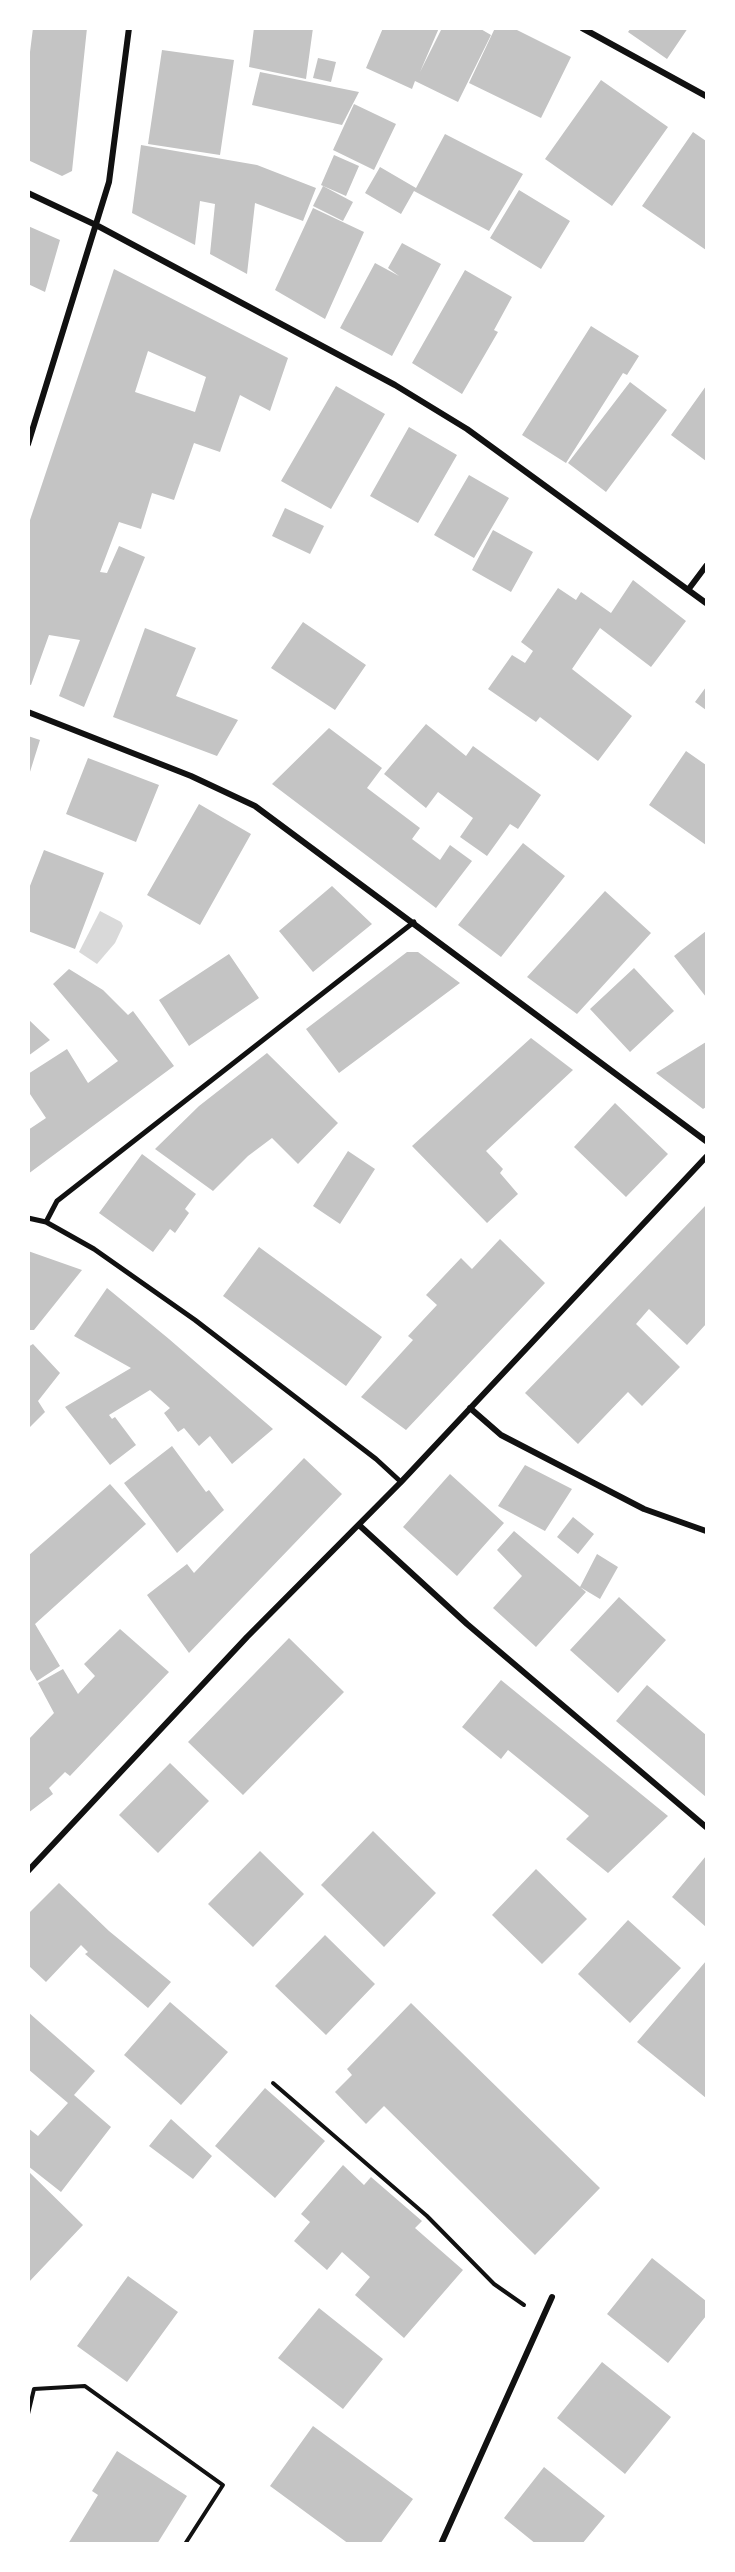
<!DOCTYPE html>
<html>
<head>
<meta charset="utf-8">
<style>
	body { margin:0 }
	#map { position:relative; width:735px; height:2572px; overflow:hidden; background:#fff; font-family:Figtree,sans-serif }
	canvas { display:block }
	.frame { position:absolute; inset:0; border:30px solid #fff; pointer-events:none }
</style>
</head>
<body>
<div id="map">
<canvas width="735" height="2572"></canvas>
<div class="frame"></div>
</div>
<script>
const ctx = document.querySelector('canvas').getContext('2d');
ctx.lineJoin = 'round';
function fill(path, color) {
  ctx.fillStyle = color;
  ctx.fill(path, 'evenodd');
}
function toPath(rows) {
  const path = new Path2D();
  for (const r of rows) {
    path.moveTo(r[0], r[1]);
    for (let i = 2; i < r.length; i += 2) path.lineTo(r[i], r[i + 1]);
  }
  return path;
}
function trace(path, color, width, dash) {
  ctx.strokeStyle = color;
  ctx.lineWidth = width;
  ctx.lineCap = dash ? 'butt' : 'round';
  ctx.setLineDash(dash || []);
  ctx.stroke(path);
}
const water = toPath([
	[100,911,121,922,123,926,115,943,97,964,79,952]
]);
const building = toPath([
	[33,28,87,28,72,171,62,176,28,160,28,68],
	[254,28,313,28,306,79,249,67],
	[383,28,439,28,420,72,442,28,479,28,491,35,458,102,415,81,412,89,366,68],
	[495,28,513,28,571,57,541,118,469,83],
	[631,28,688,28,667,59,628,32],
	[162,50,234,60,220,155,148,144],
	[318,58,336,62,331,82,313,78],
	[260,72,359,92,342,125,252,105],
	[601,80,668,127,612,206,545,159],
	[354,104,396,124,374,170,333,150],
	[693,132,706,141,706,250,642,206],
	[445,134,523,174,489,231,414,191,401,214,365,193,380,167,416,188],
	[141,145,257,165,316,188,303,221,255,203,247,274,210,254,215,204,200,201,195,245,132,213],
	[334,155,359,166,346,196,321,185],
	[323,186,353,202,343,221,313,206],
	[519,190,570,221,541,269,490,238],
	[313,208,364,232,325,319,275,290],
	[28,226,60,240,45,292,28,284],
	[402,243,441,264,392,356,340,328,375,263,399,276,388,268],
	[114,269,288,358,270,411,240,395,220,452,194,443,174,500,152,493,141,529,119,522,100,572,107,573,119,546,145,557,84,707,59,696,80,640,49,635,31,685,28,684,28,526],
	[148,351,206,377,195,412,135,392],
	[465,270,512,297,494,330,498,332,462,394,412,363],
	[591,326,639,356,627,375,623,373,566,463,522,435],
	[630,382,667,410,606,492,568,463],
	[336,386,385,414,331,509,281,481],
	[706,386,706,461,671,435],
	[409,427,457,455,418,523,370,496],
	[469,475,509,498,474,558,434,535],
	[285,508,324,526,310,554,272,536],
	[493,530,533,552,511,592,472,570],
	[633,580,686,621,651,667,600,628,572,669,632,716,598,761,540,717,536,722,488,689,512,655,525,663,533,651,521,642,558,588,576,600,581,592,611,613],
	[303,622,366,665,335,710,271,668],
	[145,628,196,648,176,696,238,720,217,756,113,717],
	[706,687,706,710,695,702],
	[426,724,466,756,473,746,541,795,518,829,510,824,487,856,460,837,473,818,438,792,426,808,384,774],
	[329,728,382,768,367,788,420,828,412,839,440,860,450,845,472,861,436,908,272,784],
	[28,736,40,740,29,775,28,775],
	[686,751,706,765,706,845,649,805],
	[88,758,159,785,136,842,66,814],
	[199,804,251,834,200,925,147,895],
	[523,843,565,876,501,957,458,925],
	[44,850,104,873,75,949,28,931,28,891],
	[332,886,372,924,313,972,279,931],
	[605,891,651,933,577,1014,527,977],
	[706,931,706,997,674,956],
	[407,952,418,952,460,983,339,1073,306,1029],
	[229,954,259,998,189,1046,159,1000],
	[634,968,674,1011,630,1052,590,1009],
	[69,969,103,990,128,1015,133,1011,174,1066,28,1174,28,1130,46,1118,28,1091,28,1074,67,1049,88,1083,118,1061,53,984],
	[28,1019,50,1040,28,1056],
	[531,1038,573,1070,486,1151,503,1169,500,1173,518,1194,487,1223,412,1146],
	[706,1042,706,1107,703,1109,656,1073],
	[267,1053,338,1123,298,1164,272,1138,248,1156,213,1191,155,1149,199,1106],
	[615,1103,668,1154,626,1197,574,1147],
	[348,1151,375,1169,340,1224,313,1206],
	[142,1154,196,1194,185,1209,189,1213,175,1233,170,1229,153,1252,99,1213],
	[706,1205,706,1324,687,1345,649,1309,636,1324,680,1367,642,1406,628,1392,578,1444,525,1393],
	[500,1239,545,1283,406,1430,361,1397,413,1340,408,1336,437,1305,426,1295,461,1258,472,1269],
	[259,1247,382,1337,346,1386,223,1296],
	[28,1251,82,1270,34,1330,28,1330],
	[107,1288,169,1339,273,1429,232,1464,210,1436,199,1446,184,1428,178,1432,164,1413,170,1408,150,1390,109,1415,112,1419,115,1417,136,1445,110,1465,65,1407,131,1368,74,1336],
	[33,1344,60,1373,38,1401,45,1412,28,1429,28,1347],
	[172,1446,206,1492,209,1490,224,1510,177,1553,124,1483],
	[304,1458,342,1494,189,1653,147,1595,187,1564,194,1573],
	[525,1465,572,1489,545,1531,498,1506],
	[450,1474,504,1523,457,1576,403,1527],
	[110,1484,146,1524,35,1624,60,1666,37,1681,28,1666,28,1556],
	[573,1517,594,1534,578,1554,557,1537],
	[514,1531,586,1592,536,1647,493,1608,522,1576,497,1550],
	[597,1554,618,1567,600,1599,580,1587],
	[619,1597,666,1640,618,1693,570,1650],
	[120,1629,169,1672,70,1776,65,1772,49,1788,53,1794,28,1813,28,1740,54,1713,38,1683,63,1669,78,1694,95,1676,84,1664],
	[289,1638,344,1692,243,1795,188,1742],
	[501,1680,668,1816,608,1873,566,1839,589,1816,508,1750,501,1759,462,1727],
	[647,1685,706,1735,706,1797,616,1721],
	[170,1763,209,1801,158,1853,119,1815],
	[373,1831,436,1893,384,1947,321,1885],
	[260,1851,304,1894,253,1947,208,1904],
	[706,1856,706,1927,672,1897],
	[536,1869,587,1919,542,1964,492,1915],
	[59,1883,109,1931,171,1982,148,2008,85,1954,88,1952,81,1945,46,1982,28,1965,28,1914],
	[628,1920,681,1968,630,2023,578,1974],
	[325,1935,375,1984,326,2035,275,1986],
	[706,1961,706,2098,637,2042],
	[170,2002,228,2052,181,2105,124,2055],
	[411,2003,600,2188,535,2255,384,2106,366,2124,335,2092,352,2075,347,2069],
	[28,2012,95,2071,74,2095,111,2127,61,2192,28,2166,28,2128,38,2136,68,2103,28,2069],
	[265,2088,325,2141,275,2198,215,2146],
	[171,2119,212,2156,193,2179,149,2146],
	[343,2165,364,2185,371,2177,422,2221,415,2228,463,2270,404,2338,355,2295,370,2277,342,2252,327,2270,294,2241,310,2222,301,2214],
	[28,2171,83,2225,28,2283],
	[652,2258,706,2301,706,2316,668,2363,607,2314],
	[128,2276,178,2312,127,2382,77,2346],
	[319,2308,383,2359,343,2409,278,2358],
	[602,2362,671,2417,625,2474,557,2418],
	[313,2426,413,2499,380,2544,349,2544,270,2486],
	[117,2451,187,2496,157,2544,68,2544,98,2495,92,2491],
	[544,2467,605,2516,582,2544,536,2544,504,2518]
]);
const path = toPath([
	[273,2083,427,2216,494,2284,524,2305],
	[28,2414,34,2389,85,2386,223,2485,185,2544]
]);
const pedestrian = toPath([
	[28,1218,46,1222,94,1249,195,1320,376,1459,401,1482],
	[46,1222,57,1201,414,922]
]);
const minor = toPath([
	[582,28,706,96],
	[28,193,98,226,395,385,467,429,706,603],
	[28,444,109,182,129,28],
	[688,590,706,566],
	[28,712,191,776,255,806,706,1141],
	[470,1408,501,1435,644,1509,706,1531],
	[359,1525,467,1624,706,1827],
	[28,1871,247,1637,401,1482,706,1157],
	[441,2544,552,2297]
]);
fill(water, '#d9d9d9');
fill(building, '#c4c4c4');
trace(path, '#111', 4);
trace(pedestrian, '#111', 5);
trace(minor, '#111', 6);
</script>
</body>
</html>
